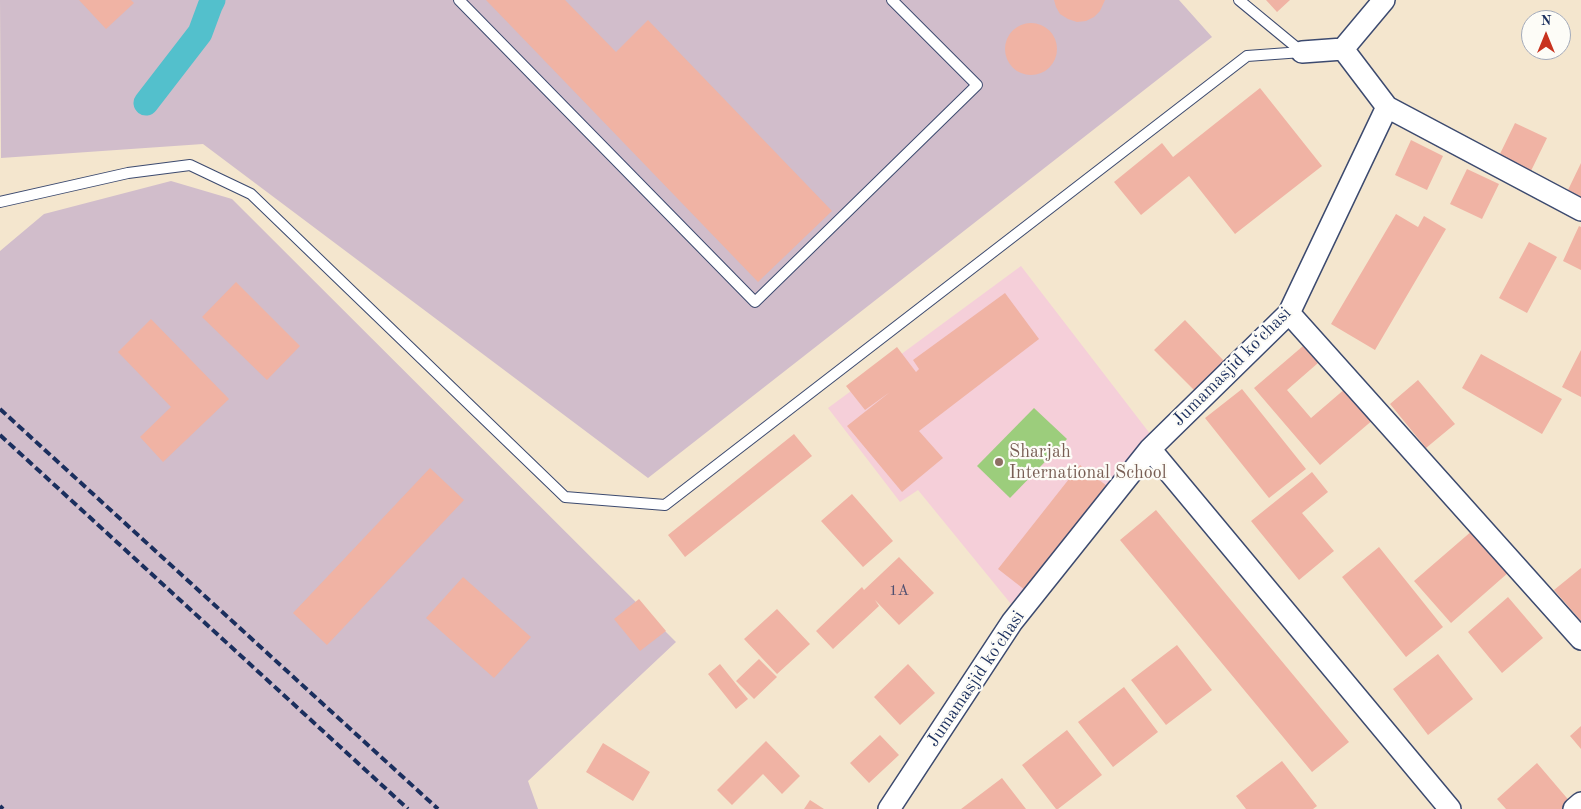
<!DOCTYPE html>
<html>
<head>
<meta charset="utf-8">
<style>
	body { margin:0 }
	#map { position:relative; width:1581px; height:809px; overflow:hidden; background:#f4e6ce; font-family:"Old Standard TT",serif }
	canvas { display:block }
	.north { position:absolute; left:1521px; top:10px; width:50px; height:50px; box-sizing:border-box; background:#fdfcf7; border:1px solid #a3aaba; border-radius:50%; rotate:0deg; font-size:14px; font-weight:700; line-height:20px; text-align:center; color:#1b2f5e }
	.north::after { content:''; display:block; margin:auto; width:18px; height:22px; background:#c8321e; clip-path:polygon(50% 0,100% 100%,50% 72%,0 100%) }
</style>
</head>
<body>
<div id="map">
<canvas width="1581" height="809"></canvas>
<div class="north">N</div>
</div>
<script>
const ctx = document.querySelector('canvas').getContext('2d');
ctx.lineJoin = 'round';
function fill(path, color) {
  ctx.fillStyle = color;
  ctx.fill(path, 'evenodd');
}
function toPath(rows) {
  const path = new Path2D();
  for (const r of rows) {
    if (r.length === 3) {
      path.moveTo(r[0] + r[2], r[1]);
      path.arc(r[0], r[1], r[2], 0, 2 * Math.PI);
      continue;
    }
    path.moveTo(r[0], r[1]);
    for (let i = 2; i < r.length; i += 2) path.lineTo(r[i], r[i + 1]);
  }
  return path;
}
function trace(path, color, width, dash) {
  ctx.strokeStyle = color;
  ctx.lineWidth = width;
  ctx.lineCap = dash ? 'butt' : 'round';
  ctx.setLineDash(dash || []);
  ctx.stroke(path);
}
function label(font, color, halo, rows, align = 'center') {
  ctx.font = font + ' "Old Standard TT",serif';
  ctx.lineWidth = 4.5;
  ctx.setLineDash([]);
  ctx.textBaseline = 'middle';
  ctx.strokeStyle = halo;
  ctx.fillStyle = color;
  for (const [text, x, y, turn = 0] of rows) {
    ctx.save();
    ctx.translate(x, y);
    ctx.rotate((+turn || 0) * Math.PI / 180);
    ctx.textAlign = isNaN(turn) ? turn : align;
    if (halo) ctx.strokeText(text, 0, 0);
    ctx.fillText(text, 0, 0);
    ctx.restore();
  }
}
const built = toPath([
	[1021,266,1151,435,1011,604,918,490,900,502,828,408]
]);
const industrial = toPath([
	[0,0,1179,0,1212,37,648,478,203,144,1,158],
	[171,181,232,199,676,642,528,781,538,809,0,809,0,251,44,214]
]);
const green = toPath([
	[1034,408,1067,439,1010,498,977,466]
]);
const canal = toPath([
	[146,103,200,33,210,6,213,0]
]);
const building = toPath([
	[79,0,131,0,134,3,106,29],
	[486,0,565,0,616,52,648,20,832,211,758,282],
	[1054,0,1105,0,1100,11,1094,17,1086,21,1077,22,1068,19,1060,14,1056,7],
	[1266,0,1290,0,1277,12],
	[1031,49,26],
	[1260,88,1322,166,1235,234,1189,176,1141,215,1114,182,1162,143,1173,157],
	[1515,123,1547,138,1530,173,1498,158],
	[1411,140,1443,156,1427,190,1395,175],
	[1581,163,1581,197,1568,190],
	[1467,169,1499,184,1482,219,1450,204],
	[1396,214,1418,227,1424,216,1446,229,1375,350,1331,324],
	[1579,226,1581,227,1581,270,1563,261],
	[1529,242,1557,257,1527,313,1499,298],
	[236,282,300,346,267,380,202,317],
	[1005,293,1039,339,919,431,943,458,902,492,847,426,890,392,865,410,846,386,897,347,916,372,919,369,913,360],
	[151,319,229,399,163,462,140,437,171,407,118,352],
	[1185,320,1224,361,1194,390,1154,350],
	[1303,346,1318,363,1287,390,1311,418,1346,388,1374,419,1320,465,1254,388],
	[1581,350,1581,397,1562,387],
	[1481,354,1562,399,1542,434,1462,388],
	[1418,380,1455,424,1426,448,1390,404],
	[1242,389,1306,469,1269,498,1205,418],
	[794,434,812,456,685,557,668,535],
	[1080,465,1107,486,1025,590,998,569],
	[430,468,464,500,327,645,293,613],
	[1312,472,1328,492,1302,513,1334,551,1299,580,1251,521],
	[852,494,893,541,863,567,821,521],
	[1156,510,1349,742,1312,772,1120,540],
	[1473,530,1509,572,1451,623,1414,581],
	[1379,547,1443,627,1406,657,1342,577],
	[899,557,934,593,899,625,875,600,879,606,833,649,816,631,862,587,864,590],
	[1581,568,1581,621,1554,590],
	[463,577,531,637,494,678,426,618],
	[1508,597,1543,638,1502,673,1468,632],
	[639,599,666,631,640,651,614,619],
	[777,609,810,644,777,674,744,639],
	[1177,645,1212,690,1166,725,1131,680],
	[1438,654,1473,699,1428,735,1393,689],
	[759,659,777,677,754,699,736,681],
	[720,664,748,699,736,709,708,674],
	[908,664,935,693,900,725,874,697],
	[1124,687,1158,732,1113,767,1078,722],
	[1581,726,1581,749,1570,736],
	[1067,730,1102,775,1058,809,1056,809,1022,765],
	[880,735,899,755,869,783,850,763],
	[766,741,800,776,782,794,763,774,732,805,717,790],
	[603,743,650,772,633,801,586,772],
	[1282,761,1317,806,1313,809,1246,809,1236,796],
	[1537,763,1572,804,1566,809,1506,809,1497,799],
	[1002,778,1026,809,961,809],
	[810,800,824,809,804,809]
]);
const lane = toPath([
	[459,0,755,302,977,85,892,0],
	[1239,0,1302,52],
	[0,202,128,173,190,165,251,194,565,497,665,505,1247,56,1302,52]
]);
const street = toPath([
	[1343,49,1384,0],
	[1302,52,1343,49],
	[1387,107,1581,210],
	[1289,313,1581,639],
	[1150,449,1450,809],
	[889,809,1012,622,1150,449,1289,313,1387,107,1343,49],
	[1574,809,1581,803]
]);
const rail = toPath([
	[0,409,438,809],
	[0,435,408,809],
	[0,806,3,809]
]);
const markers = [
	[999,462,5,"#8d6e63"]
];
const numberNames = [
	["1A",899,591]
];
const streetNames = [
	["Jumamasjid koʻchasi",1232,367,-45],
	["Jumamasjid koʻchasi",976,679,-56]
];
const educationNames = [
	["Sharjah",1009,452],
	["International School",1009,473]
];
fill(built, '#f5cfd9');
fill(industrial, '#d1bdcb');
fill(green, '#9ccd7c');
trace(canal, '#53c0cc', 25);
fill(building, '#f0b3a4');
trace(lane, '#3c4a6f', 12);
trace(street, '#3c4a6f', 24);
trace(lane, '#fff', 10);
trace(street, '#fff', 21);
trace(rail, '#1b2f5e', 4, [8, 4]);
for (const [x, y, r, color] of markers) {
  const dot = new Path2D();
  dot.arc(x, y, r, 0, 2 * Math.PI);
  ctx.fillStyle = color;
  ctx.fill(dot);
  trace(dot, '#fdfcf7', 2);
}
label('15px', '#505070', null, numberNames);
label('18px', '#1b2f5e', '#fdfcf7', streetNames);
label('18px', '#785e54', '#fdfcf7', educationNames, 'left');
</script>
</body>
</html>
